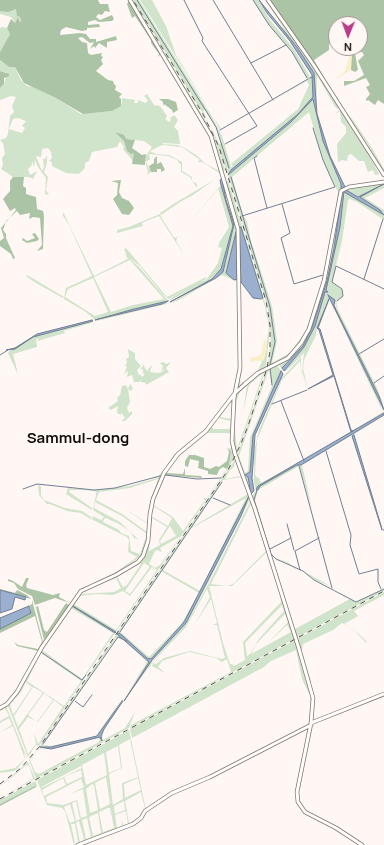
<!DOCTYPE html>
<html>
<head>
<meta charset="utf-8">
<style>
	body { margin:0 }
	#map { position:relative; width:384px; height:845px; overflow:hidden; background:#fff7f3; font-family:Manrope,sans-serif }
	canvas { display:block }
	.north { position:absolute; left:328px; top:16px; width:40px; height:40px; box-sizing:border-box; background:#fff7f3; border:1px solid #a19a96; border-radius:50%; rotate:181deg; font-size:11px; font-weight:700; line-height:16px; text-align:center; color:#140e0b }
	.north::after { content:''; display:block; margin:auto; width:14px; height:18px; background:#b93c8b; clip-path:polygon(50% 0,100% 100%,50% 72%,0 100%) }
</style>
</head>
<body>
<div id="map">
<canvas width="384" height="845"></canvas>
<div class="north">N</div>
</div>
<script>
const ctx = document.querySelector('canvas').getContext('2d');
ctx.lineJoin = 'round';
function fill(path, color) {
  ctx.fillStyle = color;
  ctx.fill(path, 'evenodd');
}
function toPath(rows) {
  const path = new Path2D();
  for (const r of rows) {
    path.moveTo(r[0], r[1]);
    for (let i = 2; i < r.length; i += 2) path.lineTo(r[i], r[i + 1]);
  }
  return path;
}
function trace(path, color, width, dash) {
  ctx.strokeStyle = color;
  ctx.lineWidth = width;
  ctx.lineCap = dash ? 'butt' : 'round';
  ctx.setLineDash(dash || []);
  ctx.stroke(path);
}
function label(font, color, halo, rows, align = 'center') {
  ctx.font = font + ' Manrope,sans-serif';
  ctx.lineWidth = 3;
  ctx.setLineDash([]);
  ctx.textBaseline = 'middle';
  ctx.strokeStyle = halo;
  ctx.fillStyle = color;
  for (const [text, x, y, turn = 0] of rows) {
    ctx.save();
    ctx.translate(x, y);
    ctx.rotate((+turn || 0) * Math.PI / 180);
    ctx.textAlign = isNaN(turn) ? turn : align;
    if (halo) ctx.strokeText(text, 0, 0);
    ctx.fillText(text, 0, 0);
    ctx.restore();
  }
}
const green = toPath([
	[130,0,132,0,209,126,218,148,225,170,223,171,215,144],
	[133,0,139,0,144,8,211,115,222,136,231,167,228,169,226,170,210,125],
	[205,110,217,129,222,143,219,144,203,111],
	[140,0,152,0,166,26,176,55,221,129,220,130,212,114],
	[253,0,258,0,270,20,294,49,310,77,312,75,301,58,313,75,313,77,308,79,313,77,313,97,310,102,313,99,323,141,341,185,325,275,308,329,293,352,284,359,268,367,271,336,268,309,228,175,291,122,301,111,228,174,227,170,233,166,231,164,298,109,309,85,307,81,250,114,308,80,292,52,269,25],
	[309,112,323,160,338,192,333,229,319,295,306,330,291,352,272,363,277,341,272,306,251,241,247,222,243,215,232,177],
	[265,0,267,0,307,57,339,108,337,109,334,105,317,75,316,108,314,73,297,46,278,25,285,30],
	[17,9,17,16,20,17,21,22,18,18,15,23,11,17,0,14,0,11],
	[2,27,7,28,10,34,0,52,0,28],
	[0,60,9,67,13,66,15,67,21,80,27,86,34,87,54,97,81,114,112,111,122,104,122,98,135,100,134,103,137,103,140,99,140,101,146,103,148,100,144,96,147,94,154,105,160,106,167,116,165,119,169,122,171,120,170,118,174,115,178,120,174,127,178,131,180,144,164,143,161,144,177,145,183,147,196,155,206,164,221,172,221,174,202,162,197,162,200,160,182,147,162,145,150,151,156,154,169,155,182,162,182,171,192,177,192,181,197,184,197,188,190,177,181,172,181,165,177,160,168,156,149,154,150,159,146,162,151,172,147,175,148,172,146,165,146,156,152,147,144,141,125,139,115,131,124,141,127,151,134,153,133,161,123,149,124,147,120,141,117,147,92,152,89,161,85,163,85,168,79,174,66,173,52,166,52,162,49,161,52,158,51,152,48,148,42,149,41,157,36,156,42,171,44,167,43,159,45,159,47,155,47,163,44,172,48,177,46,190,49,195,45,194,46,178,38,167,35,160,34,167,32,161,32,165,28,169,30,175,37,171,33,179,29,177,13,177,1,169,3,165,2,158,5,154,3,143,0,140,6,138,8,134,10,116,14,112,12,106,16,97,11,96,0,100,0,88,4,84,7,73,0,71],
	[18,118,26,121,22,126,25,128,22,133,9,129,13,119],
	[340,109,366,149,379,174,375,175,373,170,368,172,364,161,359,161,351,154,348,155,347,161,342,160,338,162,337,144,346,133,346,127,341,122,340,111,335,114],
	[343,109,353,120,372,148,384,169,384,173,367,143],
	[221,176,223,179,237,231,238,282,222,275,177,301,170,303,216,278,223,272,234,224],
	[236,233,232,278,227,273],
	[214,180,193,195,180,202,161,215,160,213,175,203],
	[228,180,262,292,267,311,270,328,266,367,240,386,238,384,241,365,240,385,257,372,262,362,260,361,264,360,269,327,265,307,240,228,240,341,238,227,226,183],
	[384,182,384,184,358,197,346,190],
	[221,185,233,226,220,271,210,280,169,301,171,298,190,287,168,299,161,292,140,266,127,256,124,249,126,248,167,297,206,277,206,279,200,282,206,280,218,263,222,248,218,247,219,243,229,227,218,188,183,231,178,236,176,241,174,237,176,238,183,231],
	[384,185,384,188,365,198,384,210,384,213,360,197],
	[342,191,334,248,327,281,312,327,303,346,282,369,278,364,288,359,299,348,311,326,317,309,332,251],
	[345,191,384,215,384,220,357,202,350,199,348,200,342,241,332,282,342,290,343,297,336,301,338,310,377,388,384,406,337,312,335,301,329,295,336,314,376,393,384,413,318,453,295,465,301,465,310,459,382,417,384,415,384,416,302,465,312,509,299,466,258,490,255,500,271,553,274,557,289,563,296,569,303,571,332,587,315,580,303,571,295,569,288,564,274,557,272,558,295,629,350,599,356,602,384,589,384,591,296,638,252,496,256,491,254,482,254,452,259,430,282,378,301,357,301,370,307,390,301,371,300,361,282,380,257,440,255,474,256,477,259,478,261,483,304,460,383,412,329,299,317,328,316,335,304,360,303,369,308,389,302,371,304,353,286,371,284,371,306,343,314,327,325,292,328,292,326,290,340,227],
	[63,212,94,276,128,259,125,254,140,268,168,301,95,320,86,312,64,299,66,288,92,276,69,225,63,216],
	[130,260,164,299,133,305,111,312,94,277],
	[93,278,108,312,95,316,65,297,68,289],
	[160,214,161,217,175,239,184,255,159,216,146,221,142,223,143,226,117,233,117,230,129,227],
	[27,275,64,297,63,298,36,283,26,276],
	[169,302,166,304,97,321,95,321],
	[93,321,91,323,36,339,37,347,13,354,18,374,16,370,8,353,10,350,33,337],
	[64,331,65,333,37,341,39,338],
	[128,349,135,353,135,359,141,366,137,370,139,376,140,374,142,377,145,374,142,373,144,372,142,371,143,369,140,369,143,366,142,363,147,371,152,365,150,372,158,373,162,372,165,368,161,371,163,366,160,363,163,362,166,364,171,362,166,368,169,372,146,385,146,383,141,382,140,379,140,382,134,382,132,375,127,377,128,371,124,374,127,367,125,365,127,363,126,359,129,357],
	[277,365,281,371,253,435,250,472,245,476,248,477,250,493,237,456,267,369],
	[269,369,272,386,250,438,248,471,245,473,239,456],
	[265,370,244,434,236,454,232,433,236,395,258,375],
	[263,373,245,427,237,449,234,423,237,399,240,392,247,385,243,412,249,385],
	[130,384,133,388,131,391,128,389,130,402,127,408,129,413,132,411,132,414,125,421,121,421,125,418,121,412,121,415,117,413,118,406,111,410,108,408,118,401,117,398,120,395,122,386,126,385,128,389],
	[231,400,233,400,231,441,230,434,228,433,206,433,178,457,200,437],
	[230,403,232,403,231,419,220,417],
	[218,418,231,421,230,429,213,429,212,427],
	[232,442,235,456,230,465,116,632,72,606,115,633,86,675,84,675,86,676,39,746,36,745,28,757,8,706,8,703,21,688,40,651,75,675,41,651,45,644,82,591,118,575,138,562,144,556,149,540,151,513,154,498,162,477,176,458,164,475,153,505,173,517,183,531,205,500,202,498,207,498,229,465,231,454,229,449,231,448],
	[153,506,172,518,168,526,151,516],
	[152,518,167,527,159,540,160,545,149,551],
	[170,526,176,536,161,544,160,541],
	[181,536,160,565,155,568,149,564,155,551,157,550,162,552,160,548],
	[140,562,141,564,127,585,123,587,117,577],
	[144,563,149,566,149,568,130,594,125,591],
	[152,567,157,570,116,630,74,604,79,596,97,594,113,595,123,591,130,596],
	[116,578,121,588,114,592,81,594,85,590],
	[71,608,113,633,82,679,42,650],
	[41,653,81,681,64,706,27,681],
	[26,682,32,687,13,715,10,704,21,692],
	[33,687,42,692,42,694,18,727,14,716],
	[44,693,53,700,37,722,28,715],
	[54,700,63,707,38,744,34,733,36,744,28,754,19,729,28,717,38,722],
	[175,453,176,455,159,479,152,500,149,513,148,534,145,549,141,556,120,571,97,582,97,581,116,572,137,557,128,552,129,540,127,537,93,520,92,516,101,520,104,517,93,510,97,490,129,486,158,478,159,477,153,479,161,474],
	[158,479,149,506,148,523,123,508,148,524,147,532,122,514,96,500,99,492,130,488],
	[95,502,122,516,147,534,140,554,131,551,129,536,121,533,119,530,103,522,104,519,106,518,119,524,130,531,134,538,138,539,120,522,94,508],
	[236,458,250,499,207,585,185,625,153,660,150,667,149,667,124,701,152,660,186,623,241,516,248,497,210,575,184,622,152,658,150,659,147,658,125,638,117,633],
	[235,461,241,476,225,479,230,470,234,467],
	[242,477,248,494,192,527,223,480],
	[246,498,200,591,163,570,190,529],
	[161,571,199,593,182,623,149,657,120,632],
	[38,485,41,486,41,495,44,500,65,508,82,511,91,517,92,520,81,513,67,511,50,504,47,504,39,495],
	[68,488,97,490,96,493,95,491,80,490,70,490,69,492,92,508,92,510,66,494],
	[251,500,294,639,130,728,131,725,231,672,227,659,222,662,216,658,189,652,162,661,158,667,165,673,152,666,154,660,186,624,209,583],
	[251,504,266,551,233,584,227,586,211,584],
	[267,552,280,593,281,602,243,642,245,660,234,666,232,664,230,664,223,643,209,586,232,586],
	[207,589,210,597,195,624,211,599,217,623,213,625,217,625,225,658,222,659,190,651,164,658,156,664,152,663,186,627],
	[282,605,284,611,258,640,250,654,247,656,245,643],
	[285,614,288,622,267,644,287,625,291,632,251,654,256,644],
	[384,592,384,595,354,611,358,616,344,624,358,633,367,642,366,643,356,632,342,623,333,630,303,644,302,651,311,681,310,683,297,639],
	[117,634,132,645,149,661,123,700,147,662,127,642,117,637,43,745,51,746,96,736,121,700,100,734,95,737,77,742,48,747,40,746],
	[295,640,312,702,310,723,308,726,311,709,310,696,302,679,296,650,271,661,264,667,132,738,130,729],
	[123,701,104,730,102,738,103,740,125,728,135,712,129,728,36,779,29,760,40,747,51,749,100,737,103,741,101,737,104,729],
	[99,738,99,742,74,755,39,774,35,772,30,760,39,748,52,749],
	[6,706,27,758,24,753,25,759,17,769,14,771,0,773,0,771,15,768,25,759,13,726,0,732,12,725,9,718,0,723,0,721,9,716,5,708,0,711,0,709],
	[129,730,146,810,137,821,74,845,65,811,62,808,47,805,37,780],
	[130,739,138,777,122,783,123,799,113,805,109,774,122,768,119,745],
	[118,746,121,768,109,773,106,752],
	[104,753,107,775,86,785,82,765],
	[81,766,82,768,41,788,41,787],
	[81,770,82,777,67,784,64,777],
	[106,777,110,804,100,809,95,783],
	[63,778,66,785,44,796,42,790],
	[138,778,141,790,125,798,124,784],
	[81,779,84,787,70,794,83,789,87,816,81,818,77,800,63,805,47,803,46,797],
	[92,784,94,785,98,810,90,813,86,789],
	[141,792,145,809,140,817,129,823,125,801],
	[76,801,80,819,76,821,72,803],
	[124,801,125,810,115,814,114,806],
	[70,804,75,821,70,823,64,807],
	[108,808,110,808,114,828,103,832,99,812],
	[126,811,128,824,123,825,122,819,122,826,117,828,115,815],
	[98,813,101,833,93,836,89,817],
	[87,818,91,837,86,839,82,820],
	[79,821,84,839,80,842,76,823],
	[71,824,75,824,78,842,75,844],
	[28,762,35,779,0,798,33,779,29,765,26,765,15,775,0,786],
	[35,781,37,785,0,804,0,800]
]);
const forest = toPath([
	[0,0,98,0,100,4,108,4,110,12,105,11,102,15,98,14,96,17,100,20,112,15,114,19,112,21,99,22,95,20,88,22,88,25,99,24,100,27,87,28,87,30,82,31,66,27,61,30,60,35,80,33,86,34,90,39,96,39,96,42,116,36,117,40,107,42,107,48,99,43,95,48,94,46,90,49,94,42,90,43,82,37,78,38,82,42,87,43,88,53,91,55,102,53,101,56,103,57,101,60,103,64,96,71,108,80,113,81,114,84,116,86,115,90,122,94,119,97,121,99,121,106,112,111,83,114,54,97,24,83,15,67,9,67,0,60,0,52,10,34,7,28,11,19,15,23,18,17,20,22,21,21,20,17,17,16,16,9,8,12,0,11],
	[129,0,161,54,158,57,159,54,151,43,151,40,135,16,132,18,127,4],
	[269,0,384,0,384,104,378,100,375,105,368,100,366,101,366,105,366,99,370,94,366,87,370,85,366,78,344,86,344,81,354,81,364,75,358,61,364,55,362,52,355,53,358,70,355,72,351,70,351,54,348,48,360,48,360,24,336,24,336,39,331,40,329,45,329,50,314,60,329,86],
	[0,71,9,74,9,76,4,78,4,84,0,88],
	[159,99,168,99,176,102,178,110,173,113,172,110,164,104,163,106,163,102],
	[115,132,124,135,126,139,135,140,132,148,142,155,146,154,145,165,132,164,134,153,131,154,127,151,124,141],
	[157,156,157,164,161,162,165,170,161,172,161,169,157,169,157,172,151,172,149,166,154,163,154,159],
	[13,177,24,177,23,186,26,188,26,194,36,197,37,209,43,211,44,216,43,249,37,251,42,245,40,218,33,217,29,219,30,213,20,215,17,211,6,221,3,230,6,234,6,238,15,258,13,259,11,254,0,246,0,241,4,238,1,228,16,210,15,208,10,211,3,199,10,191,10,181],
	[121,180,119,192,122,198,129,201,134,208,129,215,122,214,113,199,117,195,118,183,111,181],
	[35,233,39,239,37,241,27,243,22,240,23,238,27,241,35,238,32,234],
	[227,447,231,452,229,465,227,469,223,467,219,470,217,475,208,474,208,471,198,468,199,461,190,459,188,467,185,466,185,461,189,455,195,455,204,458,204,467,210,469,216,466,219,467,227,461,229,452],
	[185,468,185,475,201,476,202,478,164,475,166,473,183,474],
	[26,578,29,578,26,585,27,588,53,595,60,593,59,597,70,603,55,598,35,605,32,596,18,589,14,583,8,581,8,579,13,581,22,587],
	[0,589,15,593,17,590,27,595,31,599,0,590],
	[32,600,43,642,38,651,17,646,14,642,18,645,38,649,42,642,35,616,0,633,0,629,31,613,30,605,32,604],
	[66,603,69,605,44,640,36,607,38,606,44,630,47,632],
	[37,785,36,787,0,806,0,804]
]);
const sand = toPath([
	[350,54,352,56,351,70,336,79,345,71],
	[266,339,267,349,264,360,251,362,250,358,259,356,262,352,263,343]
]);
const water = toPath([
	[259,0,297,47,314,73,317,114,330,156,345,187,341,189,341,184,323,141,313,99,291,122,228,175,231,170,298,114,313,97,312,75,290,41,267,13,259,0],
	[222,178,226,200,234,224,223,272,216,278,170,302,212,279,221,269,233,226,221,185,220,180,222,178],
	[384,184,360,197,380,210,384,215,344,192,340,227,326,290,328,292,325,292,315,326,304,347,284,371,282,368,303,346,312,327,327,281,334,248,342,191,346,190,358,197,384,184],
	[241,227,263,298,261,299,253,298,241,282,239,229,241,227],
	[236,232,237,279,234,280,226,273,236,232],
	[328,295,335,300,334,305,337,312,379,396,384,410,328,295],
	[329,299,318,328,320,329,351,430,353,431,351,432,384,413,384,415,301,465,297,465,260,486,258,490,256,489,258,486,351,432,334,376,308,389,333,375,319,330,317,328,329,299],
	[168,301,162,304,95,320,134,309,168,301],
	[92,320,93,321,33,337,15,349,6,350,15,348,37,334,92,320],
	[281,371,283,374,255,435,252,478,254,491,251,494,248,477,245,475,250,472,253,435,281,371],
	[354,435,382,529,382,530,352,436,354,435],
	[249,496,241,516,186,623,152,660,124,701,149,662,117,634,119,633,123,636,147,658,150,659,152,658,184,622,249,496],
	[0,590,26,597,25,600,15,597,12,609,0,613,0,590],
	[29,606,31,613,0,629,0,618,29,606],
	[72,606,73,606,116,632,115,633,72,606],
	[122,701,123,701,104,729,101,736,102,741,100,737,51,749,40,747,51,747,97,736,122,701]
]);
const stream = toPath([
	[137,0,216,127,229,168],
	[184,0,203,38,202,41,257,126,225,144],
	[213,0,273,100],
	[253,0,269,25,292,52,307,78],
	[251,63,286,45],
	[310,78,313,77],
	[220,130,308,79],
	[257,156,254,158,267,208],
	[231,177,244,220],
	[282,204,290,233,281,238,294,284,323,275],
	[242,216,335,187,323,160,313,128],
	[244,221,270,307,275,342,270,365],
	[364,279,383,219],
	[337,301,343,296,342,289,332,282,336,266,384,289],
	[359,354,384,339],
	[0,355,8,350],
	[270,368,272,385],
	[374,383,384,376],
	[281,401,304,461],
	[272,404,307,390],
	[326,451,351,535,350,545,359,574,378,569,378,582,381,589],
	[299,466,332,588],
	[165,475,197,479,221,478],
	[23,489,37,484,94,490,115,488,160,476],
	[257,490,254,500,271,554,276,559,303,571,314,580,356,602,384,589],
	[213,498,230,505],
	[287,524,294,550],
	[383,530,384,530],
	[270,549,291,538],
	[300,570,295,551,319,538],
	[120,632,222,482],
	[41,652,82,680,86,675],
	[75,701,83,707,92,695],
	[43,744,118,637,127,641]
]);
const secondary = toPath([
	[130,0,211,136,238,229,240,368,234,398,232,441,235,454,255,509,299,649,313,698,311,723,297,792,298,802,305,812,336,828,362,845],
	[268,0,313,64,384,175],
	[0,708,7,704,17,692,42,647,81,591,116,575,138,562,143,556,148,541,150,514,153,499,164,473,178,454,206,431,235,393,245,384,258,373,288,358,301,343,309,329,324,281,341,191,349,187,384,182],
	[311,723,384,694],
	[78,845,133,824,141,818,145,811,172,793,210,777,311,725]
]);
const rail = toPath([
	[0,784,21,768,40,746,228,470,240,446,248,426,267,368,270,351,270,325,266,301,219,147,203,114,133,0],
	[0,799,384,591]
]);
const quarterNames = [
	["Sammul-dong",78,439]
];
fill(green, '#d0e3cb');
fill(forest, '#acc4a6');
fill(sand, '#f9efc9');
fill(water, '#9ab0ce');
trace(water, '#727f94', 1);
trace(stream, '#727f94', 1);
trace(secondary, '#86756c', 4.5);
trace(secondary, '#fff', 3);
trace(rail, '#554f4b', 1, [5, 5]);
label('bold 15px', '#140e0b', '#fff7f3', quarterNames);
</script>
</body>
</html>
